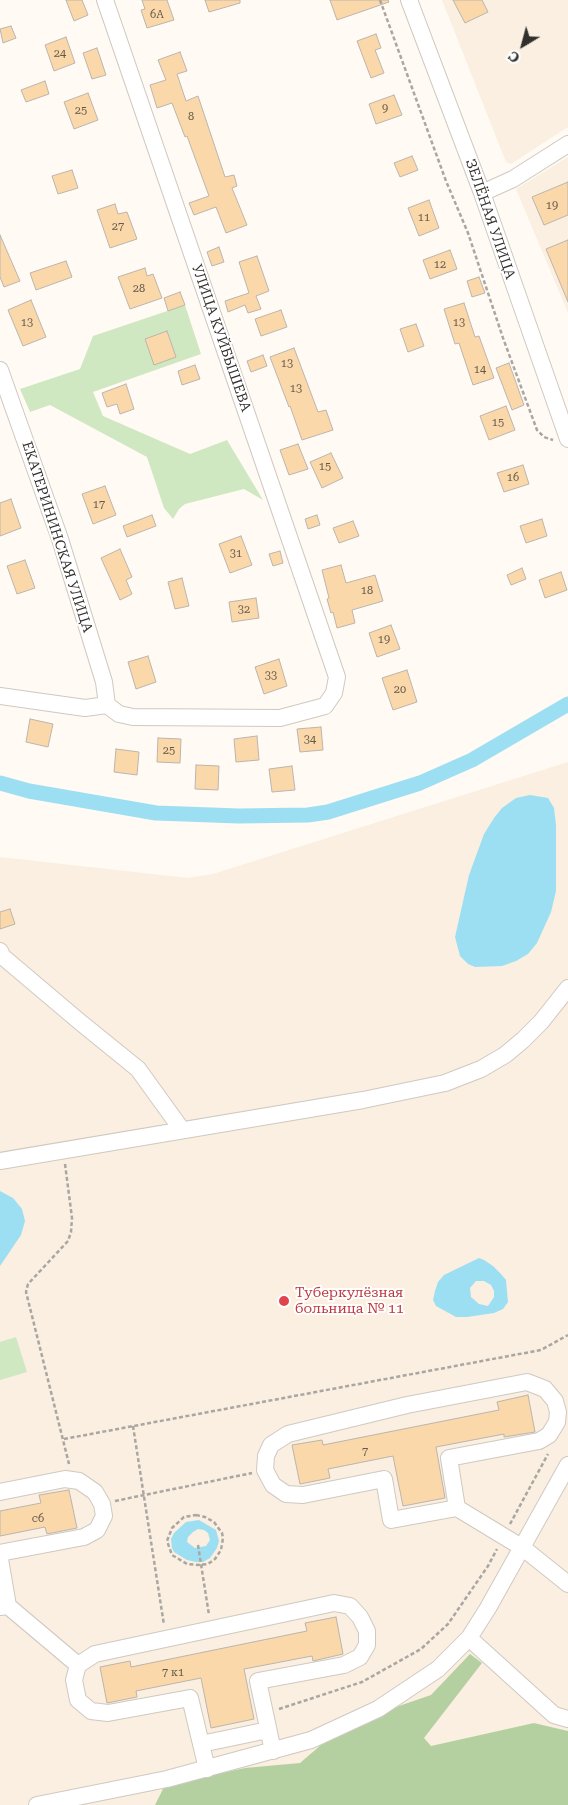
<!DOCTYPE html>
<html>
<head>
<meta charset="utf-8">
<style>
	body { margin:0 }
	#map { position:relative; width:568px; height:1805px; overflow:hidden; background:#fffaf3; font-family:"Roboto Serif",serif }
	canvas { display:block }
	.north { position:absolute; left:498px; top:20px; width:50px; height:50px; -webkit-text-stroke:4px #fff; paint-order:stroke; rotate:217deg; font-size:14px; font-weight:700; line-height:20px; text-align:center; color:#32302d }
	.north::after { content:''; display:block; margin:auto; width:18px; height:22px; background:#32302d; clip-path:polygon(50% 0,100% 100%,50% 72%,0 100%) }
</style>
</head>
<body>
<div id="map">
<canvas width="568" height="1805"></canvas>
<div class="north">С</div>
</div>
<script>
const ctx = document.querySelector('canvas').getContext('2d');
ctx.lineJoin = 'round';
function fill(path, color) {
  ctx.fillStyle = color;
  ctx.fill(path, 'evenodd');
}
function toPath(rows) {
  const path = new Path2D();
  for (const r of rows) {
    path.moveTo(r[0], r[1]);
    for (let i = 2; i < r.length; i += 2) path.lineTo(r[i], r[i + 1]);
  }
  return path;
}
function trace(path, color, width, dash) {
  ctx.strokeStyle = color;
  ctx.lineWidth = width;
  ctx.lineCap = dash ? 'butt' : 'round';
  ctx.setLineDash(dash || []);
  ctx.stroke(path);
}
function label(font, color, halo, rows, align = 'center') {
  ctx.font = font + ' "Roboto Serif",serif';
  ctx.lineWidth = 4;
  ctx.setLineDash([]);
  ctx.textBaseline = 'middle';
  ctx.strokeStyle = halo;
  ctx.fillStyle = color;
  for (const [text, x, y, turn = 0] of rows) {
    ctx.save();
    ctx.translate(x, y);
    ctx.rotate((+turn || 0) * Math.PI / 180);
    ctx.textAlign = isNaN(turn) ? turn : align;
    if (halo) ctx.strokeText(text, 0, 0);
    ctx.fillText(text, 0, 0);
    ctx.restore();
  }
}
const built = toPath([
	[442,0,568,0,568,127,511,164,506,162],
	[568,157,568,313,516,189],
	[568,762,568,1731,534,1723,297,1805,0,1805,0,857,188,878,213,874]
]);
const green = toPath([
	[185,305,201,354,93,392,103,416,190,454,227,440,263,500,244,489,185,504,179,509,173,519,164,508,147,457,50,405,30,412,20,389,80,369,93,336],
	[16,1337,27,1372,0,1380,0,1342]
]);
const forest = toPath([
	[470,1654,482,1663,424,1738,431,1746,534,1723,568,1731,568,1805,155,1805,165,1785,245,1768,300,1763,321,1745,396,1707,431,1695]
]);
const water = toPath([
	[530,795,548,798,554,808,556,825,556,891,551,912,537,943,528,954,516,961,502,966,475,967,468,964,460,956,455,937,469,875,484,834,494,818,502,808,516,798],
	[0,1191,13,1198,22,1209,25,1221,21,1235,0,1266],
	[479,1258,484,1260,493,1266,501,1274,506,1280,508,1302,503,1309,494,1313,467,1317,456,1317,436,1306,433,1300,435,1291,438,1282,444,1275],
	[476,1281,484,1281,491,1285,494,1291,494,1297,488,1306,479,1304,471,1297,470,1288],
	[199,1520,216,1530,219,1541,217,1548,210,1558,203,1562,196,1562,187,1560,174,1552,172,1548,171,1539,174,1533,186,1522],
	[198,1529,204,1530,208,1533,210,1540,206,1546,195,1548,187,1542,188,1537,193,1532]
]);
const canal = toPath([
	[0,783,29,791,156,813,239,816,308,815,328,812,420,783,472,760,568,704]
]);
const building = toPath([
	[66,0,82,0,88,15,74,21,66,0],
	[142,0,167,0,174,20,147,28,141,10,145,9,142,0],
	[205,0,240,0,240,3,209,12,205,0],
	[330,0,388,0,389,2,337,20,330,0],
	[453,0,482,0,488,12,465,23,453,0],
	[11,26,16,38,3,43,0,29,11,26],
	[376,34,381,48,375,50,384,73,371,78,357,41,376,34],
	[66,37,75,63,54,71,45,45,66,37],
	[97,48,106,75,92,79,83,53,97,48],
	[180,52,187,71,177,74,186,101,198,96,225,177,234,175,237,186,232,188,247,225,226,233,216,207,194,215,189,203,209,196,187,136,185,137,172,103,157,108,150,85,166,80,158,60,180,52],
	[45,81,49,94,26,102,21,90,45,81],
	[88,93,98,120,74,129,64,102,88,93],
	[394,95,402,115,376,124,369,104,394,95],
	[412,156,418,170,400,177,394,163,412,156],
	[72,170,78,188,58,194,52,176,72,170],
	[568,182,568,215,544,225,532,197,568,182],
	[429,200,439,228,419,236,408,208,429,200],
	[115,204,118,214,127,212,137,239,110,248,97,210,115,204],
	[0,235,20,281,4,287,0,277,0,235],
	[568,240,568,302,546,249,568,240],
	[219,247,224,262,212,266,207,252,219,247],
	[450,250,457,269,430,279,423,260,450,250],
	[257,256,269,291,256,296,261,309,248,313,245,305,228,312,225,301,249,293,239,262,257,256],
	[66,261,72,277,36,290,30,273,66,261],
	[145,268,147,276,153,274,162,298,130,309,118,277,145,268],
	[479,277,485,293,472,297,467,281,479,277],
	[180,292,185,305,168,311,164,298,180,292],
	[31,300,46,337,23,346,8,310,31,300],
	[464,303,475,337,479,336,494,378,473,385,459,343,455,344,444,309,464,303],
	[281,310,287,327,261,336,255,319,281,310],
	[416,324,424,346,408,352,400,329,416,324],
	[167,331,176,357,154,365,145,339,167,331],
	[294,348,318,412,326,410,333,430,302,440,290,406,289,407,270,357,294,348],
	[263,355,267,366,251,372,247,361,263,355],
	[509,363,524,405,512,410,496,368,509,363],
	[195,365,200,379,182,385,178,371,195,365],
	[126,384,134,409,120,414,117,404,107,407,102,393,126,384],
	[506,406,515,430,489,440,480,416,506,406],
	[298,444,308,469,289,475,280,450,298,444],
	[331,453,343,478,322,488,310,462,331,453],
	[523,465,529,484,504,492,497,473,523,465],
	[105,486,116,515,93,524,82,494,105,486],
	[11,499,21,528,0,536,0,503,11,499],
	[152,515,156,526,127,537,123,526,152,515],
	[317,515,320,525,308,529,305,519,317,515],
	[542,519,547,536,526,543,520,526,542,519],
	[353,521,359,536,339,543,333,528,353,521],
	[241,536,252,565,230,573,219,544,241,536],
	[120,549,132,577,126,580,132,594,120,600,101,558,120,549],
	[280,551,283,563,273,566,269,554,280,551],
	[25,560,35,588,17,594,7,566,25,560],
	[341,565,346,583,375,575,383,601,352,610,355,623,337,628,333,612,331,613,327,599,329,598,322,570,341,565],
	[522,568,526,579,511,585,507,575,522,568],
	[561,572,567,590,545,598,539,580,561,572],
	[182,578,189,606,175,609,168,582,182,578],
	[256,598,259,618,232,622,229,602,256,598],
	[391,625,400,649,377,657,369,633,391,625],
	[148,656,156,682,136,689,128,662,148,656],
	[279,659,287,686,264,694,255,667,279,659],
	[407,670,417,702,393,710,382,678,407,670],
	[30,719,53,724,48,747,26,742,30,719],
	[321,727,323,750,300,752,297,729,321,727],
	[257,736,259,760,236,762,234,739,257,736],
	[158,738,181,739,180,763,157,762,158,738],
	[116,749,139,752,137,775,114,772,116,749],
	[196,765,219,766,218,790,195,789,196,765],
	[292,766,295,790,272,792,269,769,292,766],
	[10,909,15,924,0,929,0,912,10,909],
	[528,1395,535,1432,504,1437,504,1434,436,1447,445,1498,403,1506,393,1456,328,1469,330,1478,300,1484,292,1445,322,1440,323,1445,499,1410,497,1402,528,1395],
	[69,1490,77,1528,47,1534,45,1527,0,1536,0,1511,41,1503,39,1495,69,1490],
	[336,1617,343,1654,313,1661,312,1656,244,1669,254,1719,211,1728,201,1678,136,1691,137,1697,107,1703,100,1667,130,1661,131,1667,307,1631,305,1623,336,1617]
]);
const path = toPath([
	[380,0,446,181,468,233,503,338,537,430,544,437,553,440],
	[65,1164,72,1218,71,1232,68,1241,28,1284,26,1292,69,1464],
	[133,1426,164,1625],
	[64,1439,541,1350,568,1335],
	[115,1501,252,1473],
	[196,1515,205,1517,214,1522,222,1533,223,1538,221,1550,215,1559,208,1564,198,1565,187,1564,172,1555,167,1541,172,1528,184,1517,196,1515],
	[510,1524,548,1454],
	[198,1545,209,1615],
	[279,1709,362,1682,421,1649,448,1624,488,1566,497,1549]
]);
const minor = toPath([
	[409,0,482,193,568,439],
	[482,193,513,179,568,144],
	[0,370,60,539,104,682,107,705],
	[0,696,85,708,107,705,119,714,133,717,280,718,325,706,334,693,337,677,105,0],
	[0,951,2,956,80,1022,138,1069,182,1130],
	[0,1161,363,1100,445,1083,481,1069,505,1055,523,1040,541,1022,568,988],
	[0,1492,65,1479,79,1481,95,1492,102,1504,104,1516,97,1530,84,1537,0,1553],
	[457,1508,449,1458,539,1441,549,1435,557,1422,558,1412,555,1401,545,1389,527,1382,407,1405,288,1434,271,1445,266,1456,265,1470,273,1485,286,1494,303,1495,384,1479,391,1520,457,1508,523,1548,568,1584],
	[0,1559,8,1606],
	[0,1607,8,1606,78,1665],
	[469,1638,554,1715,568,1719],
	[201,1744,268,1730],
	[207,1769,190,1698,108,1713,91,1711,78,1700,74,1680,78,1665,95,1654,334,1603,350,1606,360,1617,367,1631,367,1645,360,1657,344,1665,258,1681,273,1751],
	[37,1805,167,1779,311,1740,378,1709,438,1669,469,1638,488,1608,568,1465]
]);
const markers = [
	[284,1301,6,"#e0444e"]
];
const numberNames = [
	["6А",157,15],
	["24",60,54],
	["9",385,109],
	["25",81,111],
	["8",191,117],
	["19",552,206],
	["11",424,218],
	["27",118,227],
	["12",440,265],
	["28",139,289],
	["13",27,323],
	["13",459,323],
	["13",287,364],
	["14",480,370],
	["13",296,389],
	["15",498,423],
	["15",325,467],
	["16",513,478],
	["17",99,505],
	["31",236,554],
	["18",367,591],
	["32",244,610],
	["19",384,640],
	["33",271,676],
	["20",400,690],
	["34",310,740],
	["25",169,751],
	["7",365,1452],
	["с6",38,1519],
	["7 к1",173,1673]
];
const streetNames = [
	["ЗЕЛЁНАЯ УЛИЦА",490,219,71],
	["УЛИЦА КУЙБЫШЕВА",221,338,71],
	["ЕКАТЕРИНИНСКАЯ УЛИЦА",57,537,72]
];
const healthNames = [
	["Туберкулёзная",295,1293],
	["больница № 11",295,1309]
];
fill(built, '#faefe0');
fill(green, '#d0e8c1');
fill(forest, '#b4d0a1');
fill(water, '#9ddff2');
trace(canal, '#9ddff2', 15);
fill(building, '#fbd8aa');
trace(building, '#bbb5ae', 1);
trace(minor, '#cfc9c1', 18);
trace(path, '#aaa6a1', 2.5, [4, 2.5]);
trace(minor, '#fff', 16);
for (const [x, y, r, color] of markers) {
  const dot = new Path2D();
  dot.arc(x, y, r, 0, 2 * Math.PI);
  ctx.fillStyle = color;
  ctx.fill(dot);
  trace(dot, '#fff', 2);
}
label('11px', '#645a4c', null, numberNames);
label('14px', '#32302d', '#fff', streetNames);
label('14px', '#be3a42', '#fff', healthNames, 'left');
</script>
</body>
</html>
